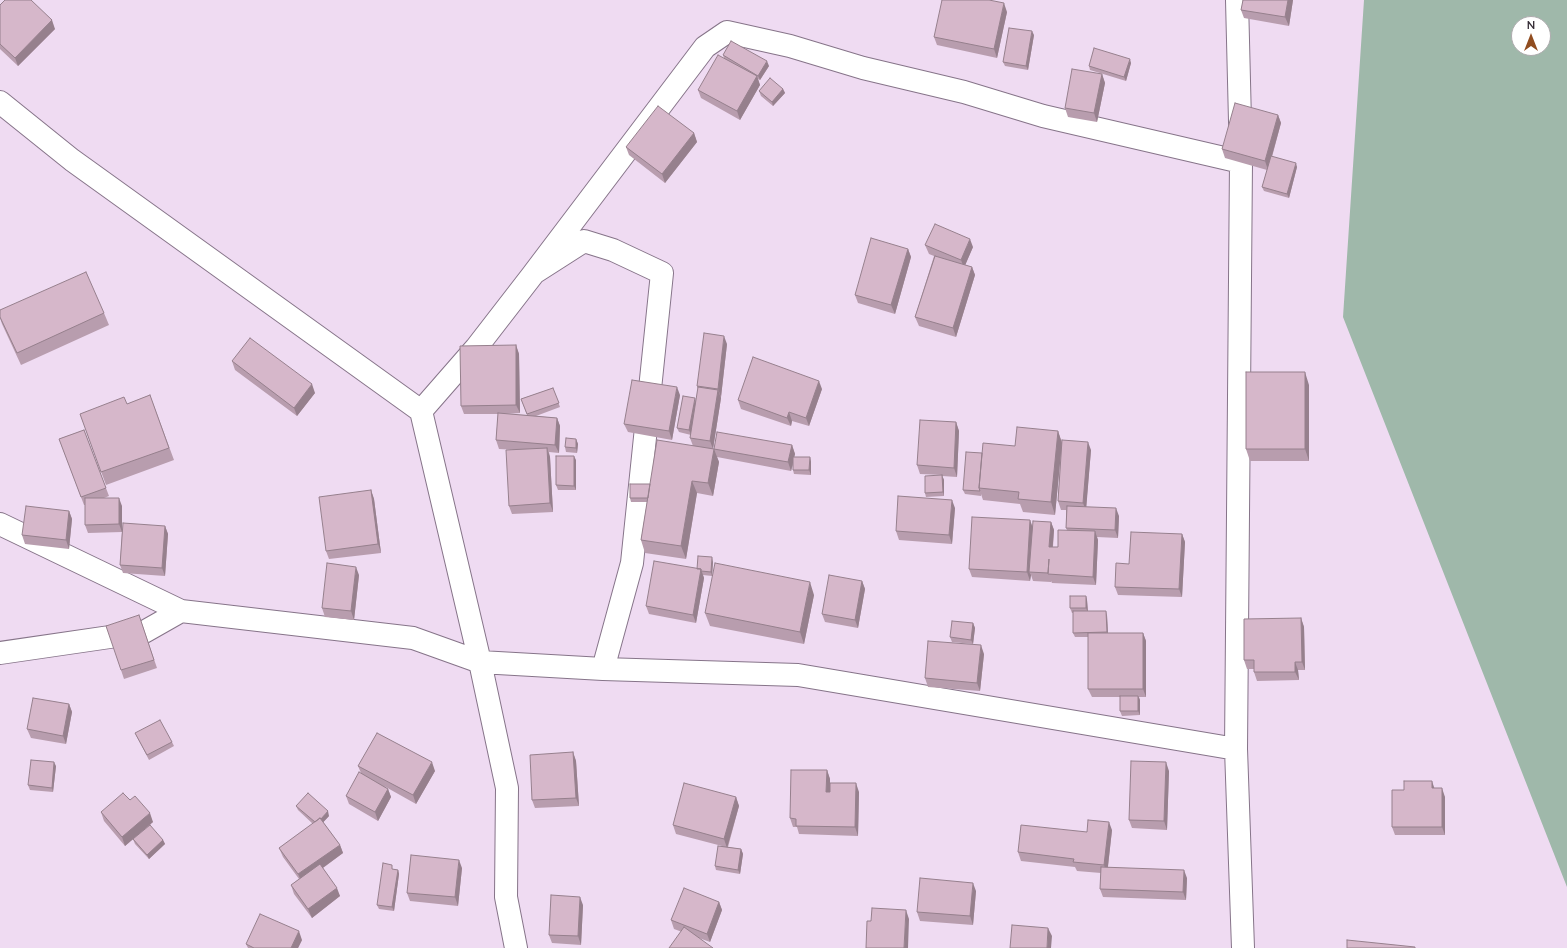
<!DOCTYPE html>
<html>
<head>
<meta charset="utf-8">
<style>
	body { margin:0 }
	#map { position:relative; width:1567px; height:948px; overflow:hidden; background:#efdbf2; font-family:Lato,sans-serif }
	canvas { display:block }
	.north { position:absolute; left:1511px; top:16px; width:40px; height:40px; box-sizing:border-box; background:#fff; border:1px solid #aeabae; border-radius:50%; rotate:0deg; font-size:11px; font-weight:700; line-height:16px; text-align:center; color:#342c35 }
	.north::after { content:''; display:block; margin:auto; width:14px; height:18px; background:#914d20; clip-path:polygon(50% 0,100% 100%,50% 72%,0 100%) }
</style>
</head>
<body>
<div id="map">
<canvas width="1567" height="948"></canvas>
<div class="north">N</div>
</div>
<script>
const ctx = document.querySelector('canvas').getContext('2d');
ctx.lineJoin = 'round';
function fill(path, color) {
  ctx.fillStyle = color;
  ctx.fill(path, 'evenodd');
}
function toPath(rows) {
  const path = new Path2D();
  for (const r of rows) {
    path.moveTo(r[0], r[1]);
    for (let i = 2; i < r.length; i += 2) path.lineTo(r[i], r[i + 1]);
  }
  return path;
}
function trace(path, color, width, dash) {
  ctx.strokeStyle = color;
  ctx.lineWidth = width;
  ctx.lineCap = dash ? 'butt' : 'round';
  ctx.setLineDash(dash || []);
  ctx.stroke(path);
}
const green = toPath([
	[1364,0,1567,0,1567,887,1343,317],
	[1519,24,1543,24,1543,48,1519,48]
]);
const street = toPath([
	[1237,0,1241,162,1236,749,1243,948],
	[0,102,72,160,421,411,480,662,603,669,798,675,1236,749],
	[534,273,705,47,727,32,790,46,863,68,964,92,1043,116,1241,162],
	[421,411,476,348,534,273,584,241,613,250,662,273,632,563,603,669],
	[0,524,181,611,413,638,480,662,507,788,506,897,516,948],
	[0,653,144,632,181,611]
]);
const wall = toPath([
	[1243,0,1293,0,1289,26,1244,18,1241,10],
	[0,5,55,29,18,66,0,49],
	[1007,12,997,58,937,45,934,37],
	[1034,35,1028,70,1005,66,1003,62],
	[723,55,769,66,760,80,758,79,760,85,740,120,701,98,698,90,724,58],
	[1131,63,1126,81,1090,70,1089,66],
	[1102,74,1105,83,1097,122,1068,117,1065,108],
	[783,89,785,93,773,106,761,96,759,91],
	[1278,115,1281,123,1272,157,1297,167,1289,198,1264,191,1262,187,1267,170,1225,158,1222,149],
	[694,133,697,142,665,183,629,155,626,147],
	[925,245,973,247,965,265,972,267,975,275,956,337,919,326,915,317,934,256,929,254],
	[908,249,911,257,895,314,858,303,855,295],
	[0,310,104,313,109,325,21,365,2,324,0,318],
	[727,344,721,397,721,398,713,449,792,445,795,454,794,457,810,457,811,462,811,475,794,474,793,470,793,465,791,471,717,457,719,462,713,496,697,493,686,559,645,553,641,540,647,502,631,502,630,498,650,484,693,446,690,438,691,435,679,432,677,428,696,402,698,389,697,386],
	[516,345,519,354,520,413,505,414,527,415,521,399,553,388,560,407,536,416,557,418,560,426,559,453,549,452,550,457,553,512,512,514,509,506,517,450,499,449,496,440,498,414,464,414,461,406],
	[232,361,315,393,297,416,235,370],
	[1309,385,1309,461,1250,461,1246,449],
	[822,389,809,426,792,421,791,426,741,409,738,400],
	[150,395,174,460,106,485,80,414,127,404],
	[680,395,672,440,628,432,624,424],
	[956,422,959,431,957,477,942,476,944,480,944,496,926,497,925,493,942,475,920,474,917,465],
	[84,430,109,496,104,498,122,506,122,531,165,526,168,534,165,576,123,573,120,565,122,532,88,533,85,525,85,505,84,505,59,439],
	[1058,431,1062,443,1091,450,1086,507,1119,516,1118,538,1097,537,1098,540,1096,585,1052,583,1051,581,1051,582,1033,581,1031,575,1030,581,972,577,969,569,1030,520,1033,528,1051,522,1054,530,1053,547,1058,547,1067,530,1066,528,1066,510,1061,510,1058,501,1061,450,1055,515,1023,512,1020,504,983,500,981,494,981,496,965,494,963,490,982,453,1015,446],
	[576,439,578,444,577,453,566,452,565,447],
	[576,460,576,490,558,490,556,485],
	[371,490,374,499,381,553,329,559,326,551],
	[955,508,952,544,899,540,896,531],
	[69,511,72,519,69,549,25,544,22,535],
	[1182,534,1185,542,1182,597,1118,595,1115,587,1129,564],
	[713,562,712,576,703,575,704,578,696,623,649,614,646,606,697,569],
	[359,575,354,620,325,617,322,608],
	[862,581,865,589,858,628,825,622,822,614],
	[814,595,804,644,710,626,705,613],
	[1086,596,1087,600,1088,611,1107,615,1108,633,1143,633,1146,641,1146,697,1139,697,1140,700,1140,715,1122,716,1120,711,1120,697,1092,697,1088,689,1088,637,1075,637,1073,633,1073,613,1072,613,1070,608],
	[139,615,157,668,124,679,121,670],
	[1301,618,1304,627,1305,670,1298,670,1299,680,1257,681,1254,672,1254,669,1247,669,1244,660],
	[973,623,975,628,973,644,952,642,950,637],
	[984,654,980,691,928,687,925,678],
	[69,704,72,712,66,744,31,738,27,729],
	[135,733,172,742,174,746,149,760,137,737],
	[573,752,576,761,579,806,535,808,532,800],
	[56,766,53,792,30,790,28,785],
	[358,766,435,771,416,804,384,786,388,789,391,797,378,821,349,804,346,796,361,773],
	[827,770,830,779,830,783,859,792,858,836,799,834,797,827,793,827,790,818],
	[1169,771,1167,830,1132,828,1129,820],
	[1435,788,1445,797,1445,835,1395,835,1392,827,1404,790],
	[736,797,739,806,728,847,741,849,743,854,740,874,716,870,715,866,722,846,676,834,673,825],
	[130,800,153,822,125,846,104,821,101,812],
	[296,806,329,816,323,822,340,845,343,853,323,868,340,896,312,918,294,894,291,885,299,879,283,857,279,848,313,824,298,810],
	[1112,830,1108,867,1187,878,1186,900,1103,897,1100,889,1101,873,1077,871,1075,867,1021,861,1018,852,1087,832],
	[133,839,163,840,165,844,149,859,135,844],
	[462,868,458,906,410,901,407,893],
	[394,869,398,870,399,874,394,911,379,909,377,905],
	[976,891,973,925,920,921,917,912],
	[719,902,722,910,710,942,674,929,671,920],
	[583,905,581,945,552,943,549,935],
	[302,940,298,948,248,948,246,944]
]);
const shadedWall = toPath([
	[1288,0,1293,0,1289,26,1285,17],
	[1004,3,1007,12,997,58,994,49],
	[52,20,55,29,18,66,15,58],
	[1032,31,1034,35,1028,70,1026,66],
	[1130,59,1131,63,1126,81,1124,77],
	[767,61,769,66,760,80,758,76],
	[1102,74,1105,83,1097,122,1094,113],
	[757,76,760,85,740,120,737,111],
	[783,89,785,93,773,106,772,102],
	[1278,115,1281,123,1268,170,1265,161],
	[694,133,697,142,665,183,662,174],
	[1296,163,1297,167,1289,198,1287,194],
	[970,239,973,247,964,268,961,260],
	[908,249,911,257,895,314,891,305],
	[972,267,975,275,956,337,953,328],
	[724,336,727,344,721,397,718,389],
	[516,345,519,354,520,413,516,405],
	[1305,372,1309,385,1309,461,1305,449],
	[819,381,822,389,809,426,806,418],
	[312,384,315,393,297,416,294,408],
	[677,387,680,395,672,440,669,431],
	[718,390,721,398,713,449,710,441],
	[695,398,696,402,691,435,689,430],
	[789,412,792,421,791,426,787,418],
	[557,418,560,426,559,453,555,445],
	[956,422,959,431,957,477,954,468],
	[1058,431,1062,443,1055,515,1051,502],
	[576,439,578,444,577,453,576,448],
	[1088,442,1091,450,1086,511,1083,503],
	[792,445,795,454,791,471,788,462],
	[547,448,550,457,553,512,550,503],
	[714,449,719,462,713,496,708,483],
	[574,456,576,460,576,490,574,486],
	[810,457,811,462,811,475,809,470],
	[942,475,944,480,944,496,943,492],
	[692,481,697,493,686,559,681,546],
	[371,490,374,499,381,553,378,544],
	[119,498,122,506,122,532,119,524],
	[952,500,955,508,952,544,949,535],
	[1116,508,1119,516,1118,538,1115,530],
	[69,511,72,519,69,549,66,540],
	[1030,520,1033,529,1029,572,1031,575,1030,581,1027,572],
	[1051,522,1054,530,1052,555,1049,547],
	[165,526,168,534,165,576,162,568],
	[1095,531,1098,540,1096,585,1093,577],
	[1182,534,1185,542,1182,597,1179,589],
	[712,557,713,562,712,576,711,572],
	[356,567,359,575,354,620,351,611],
	[701,569,704,578,696,623,693,615],
	[862,581,865,589,858,628,855,620],
	[810,582,814,595,804,644,800,632],
	[1086,596,1087,600,1088,613,1086,608],
	[1106,611,1107,615,1108,636,1107,632],
	[1301,618,1304,627,1305,670,1302,662],
	[973,623,975,628,973,644,971,640],
	[1143,633,1146,641,1146,697,1143,689],
	[981,645,984,654,980,691,977,683],
	[1295,662,1298,670,1299,680,1295,672],
	[1138,696,1140,700,1140,715,1138,711],
	[69,704,72,712,66,744,63,736],
	[573,752,576,761,579,806,576,798],
	[54,762,56,766,53,792,52,788],
	[432,762,435,771,416,804,413,795],
	[1166,762,1169,771,1167,830,1164,821],
	[827,770,830,779,830,800,826,792],
	[1432,781,1435,790,1432,788],
	[856,783,859,792,858,836,855,827],
	[1442,788,1445,797,1445,835,1442,827],
	[388,789,391,797,378,821,375,812],
	[736,797,739,806,727,848,724,839],
	[328,811,329,816,318,828,316,824],
	[150,813,153,822,125,846,122,837],
	[1109,822,1112,830,1107,874,1104,865],
	[163,840,165,844,149,859,147,855],
	[340,845,343,853,302,883,298,874],
	[741,849,743,854,740,874,738,870],
	[459,860,462,868,458,906,455,897],
	[398,870,399,874,394,911,392,907],
	[1184,870,1187,878,1186,900,1183,892],
	[973,883,976,891,973,925,970,916],
	[337,888,340,896,312,918,308,909],
	[580,897,583,905,581,945,578,936],
	[719,902,722,910,710,942,707,934],
	[906,910,909,919,908,948,904,948],
	[1048,928,1052,936,1051,948,1047,948],
	[299,931,302,940,298,948,291,948]
]);
const building = toPath([
	[5,0,31,0,52,20,15,58,0,44,0,5,5,0],
	[942,0,989,0,1004,3,994,49,934,37,942,0],
	[1243,0,1288,0,1285,17,1241,10,1243,0],
	[1009,28,1032,31,1026,66,1003,62,1009,28],
	[731,41,767,61,758,76,723,55,731,41],
	[1094,48,1130,59,1124,77,1089,66,1094,48],
	[718,55,757,76,737,111,698,90,718,55],
	[1072,69,1102,74,1094,113,1065,108,1072,69],
	[770,78,783,89,772,102,759,91,770,78],
	[1235,103,1278,115,1265,161,1222,149,1235,103],
	[658,106,694,133,662,174,626,147,658,106],
	[1271,156,1296,163,1287,194,1262,187,1271,156],
	[935,224,970,239,961,260,925,245,935,224],
	[871,238,908,249,891,305,855,295,871,238],
	[935,256,972,267,953,328,915,317,935,256],
	[86,272,104,313,17,353,0,317,0,310,86,272],
	[704,333,724,336,718,389,697,386,704,333],
	[250,338,312,384,294,408,232,361,250,338],
	[516,345,516,405,461,406,460,346,516,345],
	[753,357,819,381,806,418,789,412,787,418,738,400,753,357],
	[1246,372,1305,372,1305,449,1246,449,1246,372],
	[632,380,677,387,669,431,624,424,632,380],
	[698,387,718,390,710,441,690,438,698,387],
	[553,388,559,403,527,414,521,399,553,388],
	[150,395,169,448,101,472,80,414,124,397,127,404,150,395],
	[683,396,695,398,689,430,677,428,683,396],
	[498,413,557,418,555,445,496,440,498,413],
	[920,420,956,422,954,468,917,465,920,420],
	[1017,427,1058,431,1051,502,1018,499,1019,492,979,488,983,443,1015,446,1017,427],
	[84,430,106,488,81,497,59,439,84,430],
	[717,432,792,445,788,462,714,449,717,432],
	[566,438,576,439,576,448,565,447,566,438],
	[657,440,714,449,708,483,692,481,681,546,641,540,657,440],
	[1062,440,1088,442,1083,503,1058,501,1062,440],
	[547,448,550,503,509,506,506,450,547,448],
	[966,452,982,453,979,488,980,491,963,490,966,452],
	[556,456,574,456,574,486,556,485,556,456],
	[793,457,810,457,809,470,793,470,793,457],
	[942,475,943,492,925,493,925,476,942,475],
	[630,484,650,484,648,498,630,498,630,484],
	[371,490,378,544,326,551,319,497,371,490],
	[898,496,952,500,949,535,896,531,898,496],
	[85,498,119,498,119,524,85,525,85,498],
	[26,506,69,511,66,540,22,535,26,506],
	[1067,506,1116,508,1115,530,1066,528,1067,506],
	[972,517,1030,520,1027,572,969,569,972,517],
	[1033,521,1051,522,1049,547,1058,547,1058,530,1095,531,1093,577,1048,574,1049,559,1048,573,1029,572,1033,521],
	[123,523,165,526,162,568,120,565,123,523],
	[1131,532,1182,534,1179,589,1115,587,1116,563,1129,564,1131,532],
	[698,556,712,557,711,572,701,571,701,569,697,569,698,556],
	[654,561,701,569,693,615,646,606,654,561],
	[327,563,356,567,351,611,322,608,327,563],
	[715,563,810,582,800,632,705,613,715,563],
	[829,575,862,581,855,620,822,614,829,575],
	[1070,596,1086,596,1086,608,1070,608,1070,596],
	[1073,611,1106,611,1107,632,1073,633,1073,611],
	[139,615,154,660,121,670,106,626,139,615],
	[1301,618,1302,662,1295,662,1295,672,1254,672,1254,660,1244,660,1244,619,1301,618],
	[952,621,973,623,971,640,950,637,952,621],
	[1088,633,1143,633,1143,689,1088,689,1088,633],
	[928,641,981,645,977,683,925,678,928,641],
	[1120,696,1138,696,1138,711,1120,711,1120,696],
	[33,698,69,704,63,736,27,729,33,698],
	[160,720,172,742,147,755,135,733,160,720],
	[377,733,432,762,413,795,358,766,377,733],
	[573,752,576,798,532,800,530,755,573,752],
	[31,760,54,762,52,788,28,785,31,760],
	[1131,761,1166,762,1164,821,1129,820,1131,761],
	[791,770,827,770,826,792,830,792,830,783,856,783,855,827,796,826,796,819,790,818,791,770],
	[359,772,388,789,375,812,346,796,359,772],
	[1404,781,1432,781,1432,788,1442,788,1442,827,1392,827,1392,790,1404,790,1404,781],
	[684,783,736,797,724,839,673,825,684,783],
	[123,793,130,800,135,796,150,813,122,837,101,812,123,793],
	[308,793,328,811,321,819,320,818,315,822,296,806,308,793],
	[320,818,340,845,298,874,279,848,320,818],
	[1088,820,1109,822,1104,865,1073,862,1074,859,1018,852,1021,825,1087,832,1088,820],
	[150,825,163,840,147,855,133,839,150,825],
	[718,846,741,849,738,870,715,866,718,846],
	[411,855,459,860,455,897,407,893,411,855],
	[383,863,392,865,392,869,398,870,392,907,377,905,383,863],
	[320,864,337,888,308,909,291,885,320,864],
	[1101,867,1184,870,1183,892,1100,889,1101,867],
	[920,878,973,883,970,916,917,912,920,878],
	[684,888,719,902,707,934,671,920,684,888],
	[551,895,580,897,578,936,549,935,551,895],
	[872,908,906,910,904,948,866,948,867,921,871,921,872,908],
	[260,914,299,931,291,948,254,948,246,944,260,914],
	[1012,925,1048,928,1047,948,1010,948,1012,925],
	[684,927,713,948,669,948,684,927],
	[1347,940,1415,947,1415,948,1347,948,1347,940]
]);
fill(green, '#9fb8aa');
trace(street, '#867489', 24);
trace(street, '#fff', 22);
fill(wall, '#b89dae');
fill(shadedWall, '#96808d');
fill(building, '#d6b7ca');
trace(building, '#96808d', 1);
</script>
</body>
</html>
